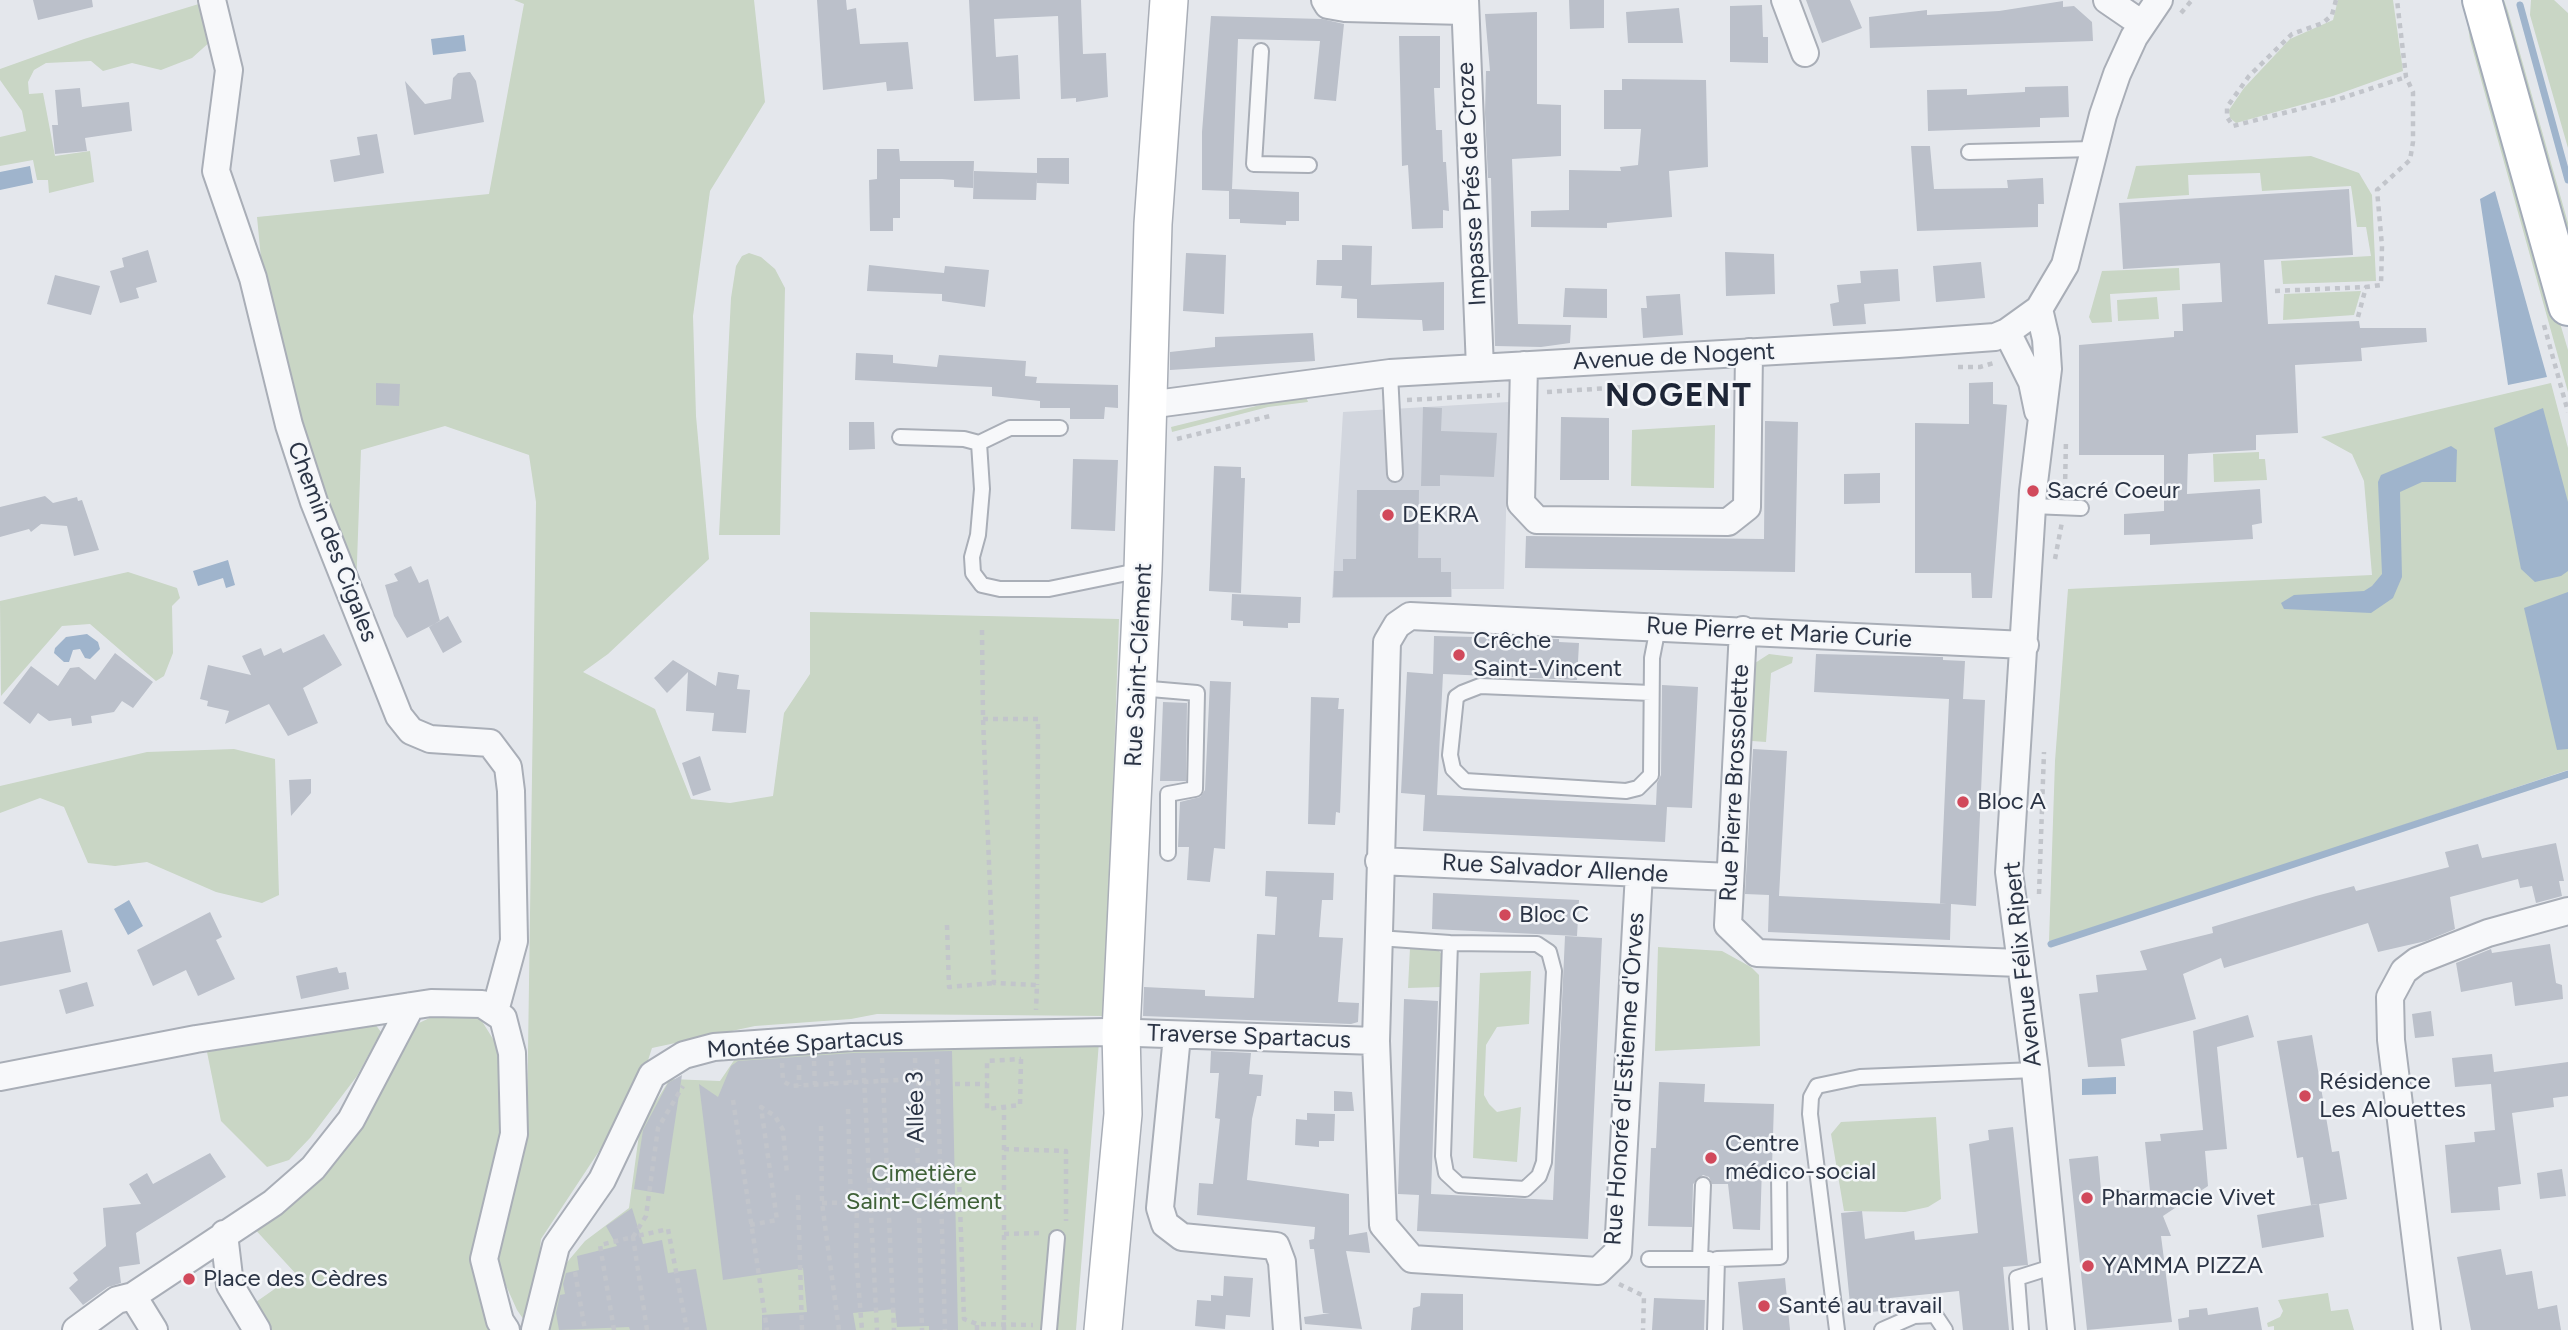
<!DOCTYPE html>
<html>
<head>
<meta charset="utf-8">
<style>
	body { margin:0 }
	canvas { display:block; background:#e4e7ec }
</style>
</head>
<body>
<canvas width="2568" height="1330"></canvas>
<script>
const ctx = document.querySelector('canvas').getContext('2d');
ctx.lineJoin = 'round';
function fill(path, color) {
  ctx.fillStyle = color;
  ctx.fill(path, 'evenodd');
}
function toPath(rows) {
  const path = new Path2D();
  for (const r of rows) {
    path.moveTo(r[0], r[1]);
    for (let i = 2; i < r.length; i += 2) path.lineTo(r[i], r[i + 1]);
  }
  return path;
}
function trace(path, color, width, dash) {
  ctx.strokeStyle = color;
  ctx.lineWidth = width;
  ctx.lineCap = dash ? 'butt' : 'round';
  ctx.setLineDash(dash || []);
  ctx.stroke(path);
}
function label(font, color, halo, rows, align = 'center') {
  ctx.font = font + ' Figtree,sans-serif';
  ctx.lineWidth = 5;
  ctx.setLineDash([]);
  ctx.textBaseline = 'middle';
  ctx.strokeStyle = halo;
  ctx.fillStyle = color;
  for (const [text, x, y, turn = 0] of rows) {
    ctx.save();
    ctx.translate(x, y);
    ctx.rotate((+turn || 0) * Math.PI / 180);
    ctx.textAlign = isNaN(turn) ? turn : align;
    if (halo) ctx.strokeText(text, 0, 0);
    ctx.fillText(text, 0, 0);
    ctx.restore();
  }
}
const built = toPath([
	[1509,402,1504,589,1452,589,1452,597,1332,598,1343,412]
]);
const green = toPath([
	[514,0,754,0,765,102,710,191,693,316,696,416,709,559,608,654,583,672,655,709,691,799,730,803,773,796,784,713,810,674,810,612,1119,619,1105,1016,877,1014,851,1019,755,1026,652,1048,642,1079,615,1127,541,1239,531,1330,517,1310,499,1270,498,1259,517,1182,527,1120,536,502,529,455,445,426,361,450,356,590,298,424,263,279,257,217,489,194,524,4],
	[2338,0,2393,0,2403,71,2333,96,2236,123,2230,118,2229,110,2244,88,2290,39,2333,20],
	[2464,0,2568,350,2568,392,2470,40],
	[2495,0,2504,0,2508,11,2568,223,2568,258],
	[2531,0,2554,0,2568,13,2568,148,2530,15],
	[202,3,212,40,192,58,161,70,132,63,103,71,91,61,46,63,34,70,28,82,29,94,43,93,55,156,90,151,94,182,49,193,48,180,37,180,33,160,0,166,0,137,26,131,22,111,0,80,0,69,84,39],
	[2311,156,2359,173,2372,195,2376,281,2283,284,2281,261,2371,256,2366,227,2357,227,2351,186,2262,191,2260,173,2188,175,2189,195,2127,199,2136,166],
	[749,253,761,257,775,269,785,288,780,535,719,535,731,298,736,266,742,256],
	[2179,268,2180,290,2110,294,2112,322,2092,323,2089,317,2102,271],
	[2361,291,2354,315,2283,320,2284,294],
	[2157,297,2159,319,2118,321,2117,300],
	[2551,383,2568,448,2568,770,2069,937,2049,941,2055,761,2068,589,2372,575,2364,481,2352,454,2321,437],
	[1305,394,1308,402,1268,407,1172,432,1171,427],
	[1715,425,1714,488,1631,486,1632,430],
	[2259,452,2259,459,2265,459,2267,480,2214,482,2213,454],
	[128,572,177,588,180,598,172,606,173,653,164,676,156,681,90,624,62,626,1,696,0,601],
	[1769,654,1793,657,1792,663,1771,673,1766,742,1752,741,1755,663],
	[234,749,275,759,279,895,262,903,216,892,147,862,115,866,88,863,64,807,40,798,0,813,0,786,147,752],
	[1435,945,1442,955,1441,987,1408,988,1410,948],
	[1658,947,1722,951,1751,967,1759,975,1760,1046,1655,1051],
	[1531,971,1529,1024,1497,1027,1486,1045,1484,1095,1489,1104,1497,1112,1521,1107,1517,1162,1473,1158,1480,973],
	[440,1013,467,1013,480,1018,498,1047,509,1133,479,1258,499,1330,262,1330,256,1302,296,1274,252,1226,329,1165,369,1117,403,1044,419,1023],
	[375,1024,381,1032,357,1076,310,1138,289,1160,267,1167,221,1121,207,1052],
	[1099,1042,1076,1330,550,1330,546,1317,552,1280,585,1241,629,1208,640,1127,670,1079,720,1081,737,1056,858,1048],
	[1936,1117,1941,1199,1928,1207,1905,1212,1844,1211,1831,1134,1841,1122],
	[2328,1293,2331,1311,2348,1309,2354,1330,2274,1330,2274,1326,2268,1327,2267,1323,2280,1317,2283,1311,2278,1300]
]);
const water = toPath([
	[464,35,466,51,433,55,431,39],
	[30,166,33,183,0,190,0,172],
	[2495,191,2547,377,2508,385,2480,199],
	[2543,408,2568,502,2568,571,2561,576,2535,582,2521,569,2494,428],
	[2451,446,2457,450,2456,482,2422,482,2400,492,2402,577,2393,598,2371,613,2284,609,2281,603,2294,595,2364,591,2372,586,2382,574,2378,482,2381,475],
	[228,560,235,585,226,588,223,578,198,586,193,571],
	[2568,592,2568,749,2557,750,2524,608],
	[87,634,98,642,100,649,90,659,85,658,80,649,73,650,69,662,64,662,54,653,55,648,66,637],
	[129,900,143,926,128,935,114,909],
	[2116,1077,2116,1094,2082,1095,2082,1079]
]);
const stream = toPath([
	[2520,5,2568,180],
	[2051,944,2568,774]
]);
const building = toPath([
	[33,0,92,0,93,7,38,20],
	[817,0,846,0,847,10,856,8,860,44,908,42,913,89,887,91,886,82,823,90],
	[969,0,1081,0,1083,54,1106,53,1108,97,1076,102,1076,98,1061,99,1058,16,994,19,996,57,1018,55,1020,99,974,101],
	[1569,0,1604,0,1604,28,1570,29],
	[1806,0,1850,0,1862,28,1822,43],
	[2063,1,2063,7,2074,6,2092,22,2093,41,1870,48,1869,17,1927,10,1927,15,1999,11],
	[1762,5,1763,37,1768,37,1768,63,1730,62,1730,6],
	[1679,8,1683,43,1628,43,1626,12],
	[1537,12,1537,104,1561,105,1561,156,1512,159,1518,324,1571,325,1570,343,1541,347,1495,346,1491,178,1488,178,1485,113,1486,71,1490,71,1485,14],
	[1211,16,1322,19,1344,24,1336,101,1314,99,1320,41,1238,39,1232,189,1299,192,1299,221,1286,221,1286,225,1240,223,1240,219,1229,219,1229,191,1202,190,1202,132],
	[1399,36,1440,36,1440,88,1434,88,1436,130,1442,130,1443,162,1446,162,1449,211,1443,210,1443,228,1412,229,1408,165,1402,166],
	[470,72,476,81,484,122,414,135,405,81,425,104,451,99,453,78,458,73],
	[1622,79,1706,80,1708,167,1669,171,1672,217,1607,223,1607,228,1531,227,1531,211,1569,210,1569,170,1621,171,1620,167,1638,165,1641,129,1604,129,1604,90,1622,90],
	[2068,86,2069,117,2040,118,2040,127,1928,131,1927,90,1967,89,1967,95,2025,92,2025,87],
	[80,88,82,107,129,102,132,131,85,138,87,151,55,154,52,125,58,125,55,90],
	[377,134,384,173,334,182,330,160,360,155,357,137],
	[1911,146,1930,146,1934,189,2008,188,2007,180,2043,178,2044,204,2038,204,2038,227,1917,231],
	[877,149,899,149,900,161,974,161,973,188,954,187,954,180,942,179,900,179,900,218,893,218,893,231,870,231,869,180,877,179],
	[1037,158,1069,158,1069,184,1037,183,1037,178,1036,200,973,199,974,171,1037,173],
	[2349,189,2353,255,2264,260,2268,324,2359,321,2360,328,2426,328,2427,342,2361,348,2362,361,2295,365,2298,433,2256,435,2256,450,2188,454,2187,494,2260,489,2262,523,2252,525,2253,539,2150,545,2150,534,2124,535,2124,514,2164,511,2164,455,2079,455,2079,345,2174,337,2174,331,2183,331,2182,304,2222,302,2220,263,2123,269,2119,203],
	[1342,245,1372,246,1371,285,1444,282,1444,330,1423,331,1422,320,1357,318,1357,299,1341,298,1342,286,1316,285,1317,260,1342,260],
	[148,250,157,282,136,288,139,298,120,303,110,271,124,267,122,258],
	[1725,252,1774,254,1775,294,1726,296],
	[1186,253,1226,255,1224,314,1183,311],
	[1981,262,1985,298,1936,302,1933,266],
	[869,265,944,273,945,266,989,270,985,307,942,301,942,294,867,291],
	[1898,269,1900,301,1864,304,1866,324,1833,326,1830,304,1839,302,1837,285,1861,283,1860,271],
	[55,275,100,286,91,315,47,304],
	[1565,288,1607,289,1607,318,1563,317],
	[1680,294,1683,335,1643,338,1641,308,1647,308,1646,296],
	[1313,333,1315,361,1170,370,1170,352,1215,347,1215,337],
	[856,353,893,355,893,363,937,367,939,355,1026,361,1025,376,1037,377,1036,383,1118,385,1118,408,1105,407,1104,419,1070,419,1070,408,1040,408,1040,401,992,396,992,387,855,380],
	[1993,382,1993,404,2007,405,1992,598,1972,598,1971,573,1915,573,1915,423,1969,424,1969,383],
	[376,383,400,384,399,406,376,405],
	[1423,407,1442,408,1441,431,1497,433,1494,477,1440,475,1440,486,1421,486],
	[1561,417,1609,418,1609,480,1560,480],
	[1765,421,1798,422,1795,572,1525,568,1526,536,1764,539],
	[849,422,874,422,875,449,849,450],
	[1073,459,1118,460,1115,531,1071,529],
	[1214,466,1241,467,1241,478,1245,478,1241,593,1209,591],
	[1880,473,1880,503,1844,504,1844,474],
	[1357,490,1419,490,1418,558,1441,558,1441,572,1451,572,1451,597,1333,597,1334,571,1343,571,1343,559,1356,559],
	[45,496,53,503,77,497,78,501,82,500,99,550,74,556,67,526,41,524,31,532,29,529,0,537,0,507],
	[411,566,419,583,428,579,440,621,407,638,394,616,385,585,398,581,394,574],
	[1232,594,1301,597,1300,623,1288,623,1288,628,1243,626,1243,621,1231,620],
	[448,616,462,642,443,653,429,627],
	[324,634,342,665,303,688,318,723,288,736,269,704,225,724,229,711,207,706,208,701,200,699,208,665,251,675,242,656,261,648,264,656,281,648,283,653],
	[1434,636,1559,639,1559,642,1579,643,1577,680,1443,674,1437,795,1656,805,1657,783,1661,775,1662,685,1698,687,1692,808,1667,807,1665,842,1423,831,1425,795,1401,793,1407,672,1433,674],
	[115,653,153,682,133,708,122,701,114,712,91,716,92,723,72,726,71,718,49,721,38,713,30,724,3,703,31,666,58,686,70,668,79,667,95,680],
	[1816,654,1943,657,1943,660,1965,661,1963,699,1985,700,1976,906,1951,904,1950,940,1768,932,1769,895,1745,894,1753,749,1787,751,1779,896,1947,904,1940,904,1949,699,1814,692],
	[673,660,716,686,718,672,739,675,737,689,750,690,746,733,712,731,714,713,686,711,688,672,667,693,654,678],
	[1210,681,1231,682,1225,849,1214,848,1210,882,1187,880,1189,847,1178,847,1180,802,1200,797,1205,790],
	[1311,697,1339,698,1338,709,1344,709,1340,813,1336,812,1335,825,1308,824],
	[1163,702,1187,703,1186,781,1160,781],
	[700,756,711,790,693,796,682,763],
	[311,779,311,793,291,816,289,780],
	[2556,843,2564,881,2559,881,2562,896,2536,903,2532,886,2520,888,2518,879,2450,897,2455,929,2426,941,2378,952,2368,923,2224,968,2221,958,2183,974,2196,1019,2121,1039,2125,1066,2088,1067,2079,994,2098,992,2096,975,2147,970,2140,951,2213,933,2212,927,2316,896,2354,886,2356,891,2449,867,2445,852,2478,844,2482,858],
	[1266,871,1334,873,1333,900,1322,900,1319,937,1343,938,1338,1002,1359,1003,1358,1022,1351,1024,1143,1016,1144,987,1205,990,1205,996,1254,998,1257,934,1275,935,1277,897,1265,896],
	[1433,893,1579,900,1577,936,1432,929],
	[210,912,222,937,216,940,235,979,198,996,186,970,153,986,137,950],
	[62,930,71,972,0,986,0,942],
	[1565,936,1602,938,1588,1239,1417,1231,1419,1195,1398,1194,1404,999,1438,1001,1431,1194,1553,1200],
	[2550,944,2556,983,2562,985,2563,999,2515,1006,2512,982,2461,992,2456,963,2491,949,2492,953],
	[337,967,339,973,346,972,349,989,301,999,296,976],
	[87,982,94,1006,66,1014,59,990],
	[2431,1011,2434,1036,2415,1038,2412,1014],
	[2248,1015,2254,1037,2217,1047,2227,1149,2205,1151,2208,1186,2163,1216,2171,1236,2161,1236,2172,1322,2087,1330,2069,1159,2098,1156,2101,1190,2150,1191,2145,1142,2161,1141,2160,1134,2203,1130,2193,1031],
	[2312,1035,2332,1152,2339,1151,2347,1199,2319,1204,2324,1237,2262,1248,2257,1215,2318,1204,2311,1205,2303,1157,2297,1158,2277,1041],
	[952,1051,958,1330,929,1330,929,1326,897,1327,895,1309,853,1313,856,1330,762,1330,762,1315,807,1312,803,1268,723,1280,699,1084,718,1097,731,1066,738,1061,853,1053],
	[1211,1051,1251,1053,1249,1074,1263,1075,1261,1096,1257,1096,1252,1119,1247,1180,1349,1194,1349,1235,1367,1232,1370,1253,1346,1251,1362,1329,1305,1324,1304,1317,1330,1313,1323,1313,1314,1249,1310,1249,1309,1240,1314,1239,1315,1227,1197,1215,1199,1183,1213,1184,1220,1119,1215,1118,1219,1073,1210,1073],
	[2492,1054,2494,1072,2568,1062,2568,1096,2553,1098,2554,1107,2512,1113,2521,1184,2498,1187,2500,1210,2451,1213,2445,1145,2475,1142,2474,1132,2495,1130,2491,1084,2455,1087,2452,1058],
	[682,1075,664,1194,634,1189,643,1130,668,1083],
	[1659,1082,1705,1084,1704,1102,1774,1104,1772,1167,1762,1167,1760,1230,1733,1229,1728,1184,1712,1184,1709,1177,1703,1175,1693,1184,1692,1227,1648,1226,1651,1148,1656,1148],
	[1334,1091,1352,1092,1354,1111,1334,1111],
	[1307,1113,1335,1114,1334,1141,1319,1141,1319,1147,1295,1145,1296,1119,1307,1120],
	[2013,1127,2028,1265,2003,1267,2009,1330,1963,1330,1959,1291,1890,1298,1891,1310,1851,1314,1841,1213,1862,1211,1865,1239,1914,1231,1915,1240,1978,1233,1969,1144,1989,1140,1988,1130],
	[210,1153,226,1177,136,1233,140,1264,119,1267,121,1283,108,1287,83,1305,69,1288,78,1280,73,1273,106,1246,103,1208,141,1204,129,1184,147,1173,153,1184],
	[2562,1169,2566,1196,2540,1199,2537,1173],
	[632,1208,643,1244,662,1240,668,1273,696,1269,707,1330,630,1330,629,1327,559,1330,556,1313,560,1295,565,1294,563,1284,566,1273,579,1270,577,1256,617,1246,606,1226],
	[2501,1249,2506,1275,2532,1271,2538,1309,2557,1305,2561,1330,2471,1330,2457,1257],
	[1224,1276,1253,1278,1250,1317,1226,1315,1225,1329,1195,1326,1197,1300,1211,1301,1211,1295,1223,1296],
	[1785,1278,1790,1330,1743,1330,1738,1282],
	[1421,1293,1463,1294,1463,1330,1411,1330,1413,1308,1420,1306],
	[1654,1298,1705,1300,1704,1330,1652,1330],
	[2258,1307,2262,1330,2179,1330,2178,1319,2189,1317,2189,1310,2207,1308,2208,1315]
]);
const path = toPath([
	[2336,0,2332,15,2323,23,2292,34,2249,76,2227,107,2227,117,2233,126,2339,99,2406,77],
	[2181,13,2192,0],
	[2275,291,2366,287],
	[2358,317,2366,287,2381,285,2382,246,2377,190,2410,160,2413,142,2413,92,2406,77,2397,0],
	[2544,325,2568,412],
	[1958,367,1980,367,1997,362],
	[1547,392,1626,387],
	[1407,400,1500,395],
	[1177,439,1270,416],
	[2065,489,2066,439],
	[2055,559,2062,522],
	[982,630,983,719,994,983,1037,985,1036,1010],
	[983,719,1038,719,1037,985],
	[2039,894,2044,752],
	[947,925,949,987,994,983],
	[863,1058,877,1330],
	[882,1058,894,1330],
	[915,1058,922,1330],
	[937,1059,945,1330],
	[1021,1059,1020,1105,987,1109,987,1061,1021,1059],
	[848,1060,850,1083],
	[814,1061,815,1085],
	[831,1061,832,1084],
	[782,1063,783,1081,791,1086,916,1079],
	[799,1065,799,1086],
	[916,1084,938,1083],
	[955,1084,987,1084],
	[733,1100,767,1330],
	[848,1109,851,1203],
	[821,1126,822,1203,839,1330],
	[1004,1149,1066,1151,1066,1221],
	[959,1177,964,1319,977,1324],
	[798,1195,802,1330],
	[822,1203,918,1201],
	[857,1203,856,1256,862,1330],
	[750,1225,777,1220,761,1107,775,1116,783,1130,787,1174],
	[1004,1234,1040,1233],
	[575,1272,585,1330],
	[1619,1284,1644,1296,1643,1330],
	[614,1330,600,1245,633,1237,646,1216,658,1128,683,1086],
	[647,1330,633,1237,668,1229,687,1330],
	[977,1330,977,1324,1033,1325],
	[1004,1330,1004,1108]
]);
const lane = toPath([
	[1261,51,1254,164,1309,165],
	[1969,152,2094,149],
	[1390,373,1395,474],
	[1060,428,1010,428,979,443,982,489,978,535,972,557,973,573,982,585,1000,589,1049,589,1142,570],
	[900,437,964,439,979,443],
	[2032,506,2081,508],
	[1139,688,1197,693,1195,789,1168,794,1168,853],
	[1651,693,1480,686,1462,693,1456,697,1450,755,1453,769,1465,781,1626,791,1638,788,1651,775,1652,658,1658,627],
	[1378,938,1450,943,1537,944,1549,952,1554,971,1544,1162,1539,1176,1525,1189,1459,1185,1446,1173,1443,1156,1450,943],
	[1649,1259,1709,1259],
	[1700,1259,1703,1185],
	[1049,1330,1057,1238],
	[1715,1330,1717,1259,1780,1257,1779,1176],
	[1837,1330,1810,1114,1811,1097,1817,1086,1860,1077,2035,1070],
	[1882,1330,1914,1316,1935,1315,1945,1330],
	[2021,1330,2017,1278,2055,1266]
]);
const street = toPath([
	[212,0,229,70,216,171,253,278,289,425,314,502,399,716,411,731,430,739,490,743,508,767,511,791,514,941,495,1011],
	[1325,0,1328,5,1345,8,1464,11],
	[1465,0,1480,368],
	[1785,0,1805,53],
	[2107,0,2142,24],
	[2039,309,2046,339,2048,369,2033,491,2009,872,2035,1070,2061,1330],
	[2007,332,2032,382,2038,411],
	[1524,365,1521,503,1537,520,1728,522,1747,507,1749,352],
	[1148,405,1390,373,1898,344,1995,337,2007,332,2039,309,2065,265,2103,115,2117,74,2134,37,2159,0],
	[1743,630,1728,925,1757,953,2020,963],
	[1379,861,1730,877],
	[1639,873,1618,1252,1598,1271,1412,1259,1383,1225,1376,1041,1387,642,1397,625,1410,616,2025,645],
	[1177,1036,1160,1208,1165,1224,1182,1237,1276,1246,1282,1262,1287,1330],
	[0,1077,196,1039,431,1003,482,1004,503,1018,512,1053,514,1134,484,1259,500,1321,506,1330],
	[224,1234,230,1285,257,1330],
	[133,1296,154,1330],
	[76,1330,117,1300,133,1296,273,1203,313,1168,351,1120,411,1006],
	[535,1330,556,1246,602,1180,652,1075,684,1055,714,1047,852,1037,1107,1032,1376,1041],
	[2427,1330,2391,1040,2390,997,2404,971,2417,961,2488,933,2568,911]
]);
const secondary = toPath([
	[1103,1330,1123,1114,1121,1032,1143,570,1153,224,1169,0]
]);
const primary = toPath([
	[2482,0,2568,306]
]);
const markers = [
	[2033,491,7,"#d1495b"],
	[1388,515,7,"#d1495b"],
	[1459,655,7,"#d1495b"],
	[1963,802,7,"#d1495b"],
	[1505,915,7,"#d1495b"],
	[2305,1096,7,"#d1495b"],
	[1711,1158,7,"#d1495b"],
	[2087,1198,7,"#d1495b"],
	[2088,1266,7,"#d1495b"],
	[189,1279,7,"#d1495b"],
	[1764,1306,7,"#d1495b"]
];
const streetNames = [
	["Impasse Prés de Croze",1472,184,-93],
	["Avenue de Nogent",1674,357,-3],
	["Chemin des Cigales",332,542,69],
	["Rue Pierre et Marie Curie",1779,633,3],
	["Rue Saint-Clément",1139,665,-87],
	["Rue Pierre Brossolette",1735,783,-87],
	["Rue Salvador Allende",1555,869,3],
	["Avenue Félix Ripert",2023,964,-96],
	["Traverse Spartacus",1249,1037,2],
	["Montée Spartacus",805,1044,-4],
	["Rue Honoré d'Estienne d'Orves",1625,1079,-86],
	["Allée 3",916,1107,-91]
];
const poiNames = [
	["Sacré Coeur",2047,491],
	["DEKRA",1402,515],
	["Crêche",1473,641],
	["Saint-Vincent",1473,669],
	["Bloc A",1977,802],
	["Bloc C",1519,915],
	["Résidence",2319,1082],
	["Les Alouettes",2319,1110],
	["Centre",1725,1144],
	["médico-social",1725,1172],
	["Pharmacie Vivet",2101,1198],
	["YAMMA PIZZA",2102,1266],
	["Place des Cèdres",203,1279],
	["Santé au travail",1778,1306]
];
const parkNames = [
	["Cimetière",924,1174],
	["Saint-Clément",924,1202]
];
const districtNames = [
	["NOGENT",1679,397]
];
fill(built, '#d2d6de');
fill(green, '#c9d6c5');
fill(water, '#9fb4cc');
trace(stream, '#9fb4cc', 7);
fill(building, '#bbc0ca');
trace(lane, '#a9aeb7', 18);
trace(street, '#a9aeb7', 30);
trace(secondary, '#a9aeb7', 40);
trace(primary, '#a3abb8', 42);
trace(path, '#c2c5cb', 4.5, [5, 5]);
trace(lane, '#f7f8fa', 14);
trace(street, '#f7f8fa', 26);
trace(secondary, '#fff', 37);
trace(primary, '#fff', 38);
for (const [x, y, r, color] of markers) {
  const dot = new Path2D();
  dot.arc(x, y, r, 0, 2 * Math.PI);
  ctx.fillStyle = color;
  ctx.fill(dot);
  trace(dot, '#f4f6f9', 2.5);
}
label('24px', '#2b3445', '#f4f6f9', streetNames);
label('24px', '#2b3445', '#f4f6f9', poiNames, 'left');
label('24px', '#3f6138', '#f4f6f9', parkNames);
ctx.letterSpacing = '2px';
label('bold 32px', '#1d2536', '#f4f6f9', districtNames);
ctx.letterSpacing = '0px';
</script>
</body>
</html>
